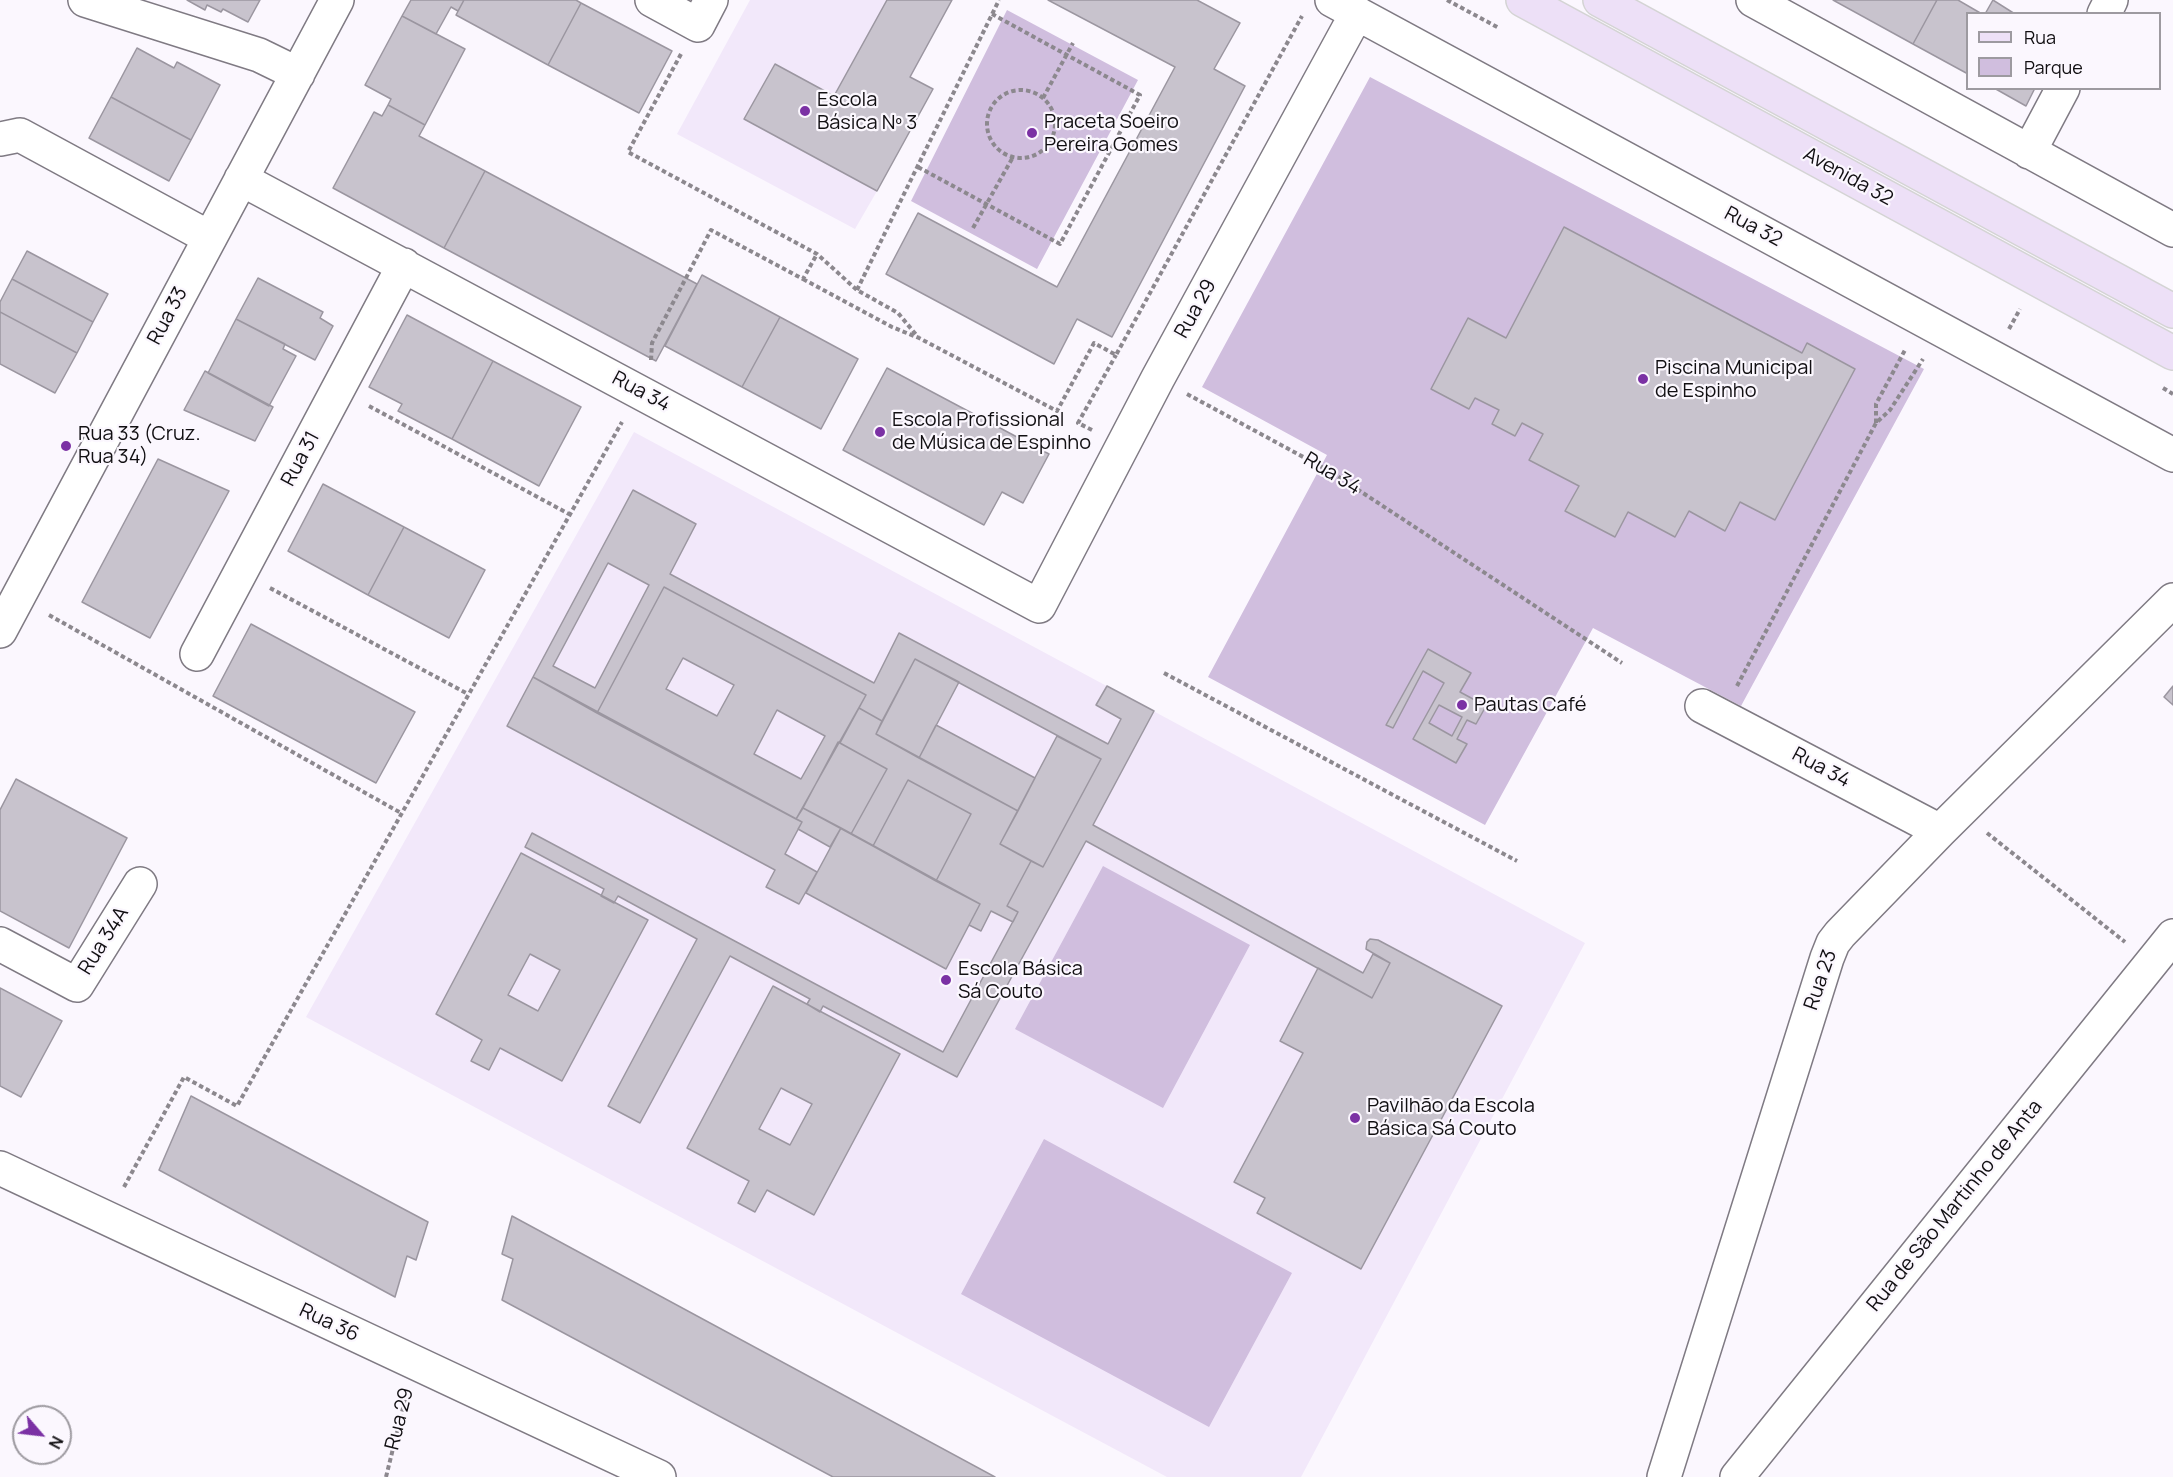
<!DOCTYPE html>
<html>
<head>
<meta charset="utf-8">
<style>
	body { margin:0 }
	#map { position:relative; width:2173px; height:1477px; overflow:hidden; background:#fbf7fe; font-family:Manrope,sans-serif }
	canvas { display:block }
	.legend { position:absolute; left:1966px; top:12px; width:195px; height:78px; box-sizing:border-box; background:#fbf7fe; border:2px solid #9d9aa0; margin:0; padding:8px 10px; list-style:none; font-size:18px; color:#110f12 }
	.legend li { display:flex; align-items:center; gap:12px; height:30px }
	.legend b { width:30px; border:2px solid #9d9aa0 }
	.north { position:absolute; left:12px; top:1405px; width:60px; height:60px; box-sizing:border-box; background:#fbf7fe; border:2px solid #9d9aa0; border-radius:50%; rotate:118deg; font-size:16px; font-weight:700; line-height:24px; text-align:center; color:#110f12 }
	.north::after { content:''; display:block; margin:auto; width:21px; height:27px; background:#7b31a4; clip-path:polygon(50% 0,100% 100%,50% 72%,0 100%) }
</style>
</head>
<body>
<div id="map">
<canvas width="2173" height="1477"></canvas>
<ul class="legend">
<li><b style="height:8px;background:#ede0f7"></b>Rua</li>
<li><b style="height:16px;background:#d0bede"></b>Parque</li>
</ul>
<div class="north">N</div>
</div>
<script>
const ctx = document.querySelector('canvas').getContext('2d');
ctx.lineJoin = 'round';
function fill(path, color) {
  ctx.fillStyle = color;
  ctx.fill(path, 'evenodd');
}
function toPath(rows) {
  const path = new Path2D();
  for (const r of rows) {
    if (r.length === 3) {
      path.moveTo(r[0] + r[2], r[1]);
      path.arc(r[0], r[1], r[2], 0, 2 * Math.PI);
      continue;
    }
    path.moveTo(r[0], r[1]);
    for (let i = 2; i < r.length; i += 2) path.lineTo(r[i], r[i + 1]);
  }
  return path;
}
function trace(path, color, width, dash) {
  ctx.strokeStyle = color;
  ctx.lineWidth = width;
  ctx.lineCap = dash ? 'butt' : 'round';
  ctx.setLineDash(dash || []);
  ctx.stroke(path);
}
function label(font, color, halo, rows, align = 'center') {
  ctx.font = font + ' Manrope,sans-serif';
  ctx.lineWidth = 4.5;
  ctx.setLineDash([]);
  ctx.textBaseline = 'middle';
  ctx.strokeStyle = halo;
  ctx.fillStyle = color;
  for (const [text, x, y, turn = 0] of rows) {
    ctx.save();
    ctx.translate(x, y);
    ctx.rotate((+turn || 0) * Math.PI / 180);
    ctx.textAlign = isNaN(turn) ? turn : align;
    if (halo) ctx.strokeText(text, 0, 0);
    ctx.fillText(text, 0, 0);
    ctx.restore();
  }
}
const built = toPath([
	[750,0,952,0,911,77,933,89,877,191,855,229,677,134],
	[634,432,1585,943,1301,1477,1167,1477,306,1017]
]);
const green = toPath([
	[1007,10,1138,80,1037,269,911,201],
	[1370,77,1924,369,1741,706,1593,628,1485,825,1208,677,1327,455,1202,387],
	[1103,866,1250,945,1163,1108,1015,1029],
	[1044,1139,1292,1273,1209,1427,961,1294]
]);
const building = toPath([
	[187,0,260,0,248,22,223,9,221,12,207,5,205,10,187,0],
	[411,0,464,0,458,11,451,7,436,34,402,16,411,0],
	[464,0,576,0,581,3,548,65,456,15,464,0],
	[887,0,952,0,910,77,933,89,877,191,744,119,775,64,834,96,887,0],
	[1048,0,1197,0,1240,23,1214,69,1245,86,1112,337,1077,319,1054,364,886,274,918,213,1057,287,1175,67,1048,0],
	[1833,0,1937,0,1913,44,1833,0],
	[1937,0,1958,0,1982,14,1968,14,1968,74,1913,44,1937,0],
	[1993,0,2015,14,1985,14,1993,0],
	[581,3,672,51,639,113,548,65,581,3],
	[402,16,465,49,425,125,388,105,391,99,365,85,402,16],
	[137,48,174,68,177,62,220,85,191,140,111,97,137,48],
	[1994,88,2035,88,2026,106,1994,88],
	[111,97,191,140,169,181,89,138,111,97],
	[388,105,425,125,419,136,485,171,444,248,333,188,374,112,382,116,388,105],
	[485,171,697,284,656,361,444,248,485,171],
	[1564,227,1802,353,1807,343,1855,369,1775,520,1740,502,1725,531,1689,511,1675,537,1628,512,1615,537,1565,511,1579,486,1529,460,1543,434,1522,423,1515,436,1492,424,1499,410,1475,398,1469,409,1431,389,1468,318,1506,338,1564,227],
	[27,251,108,294,93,322,12,279,27,251],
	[702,275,780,317,742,387,665,346,702,275],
	[258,278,323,312,320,318,333,326,315,360,236,319,258,278],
	[12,279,93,322,77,353,0,312,0,302,12,279],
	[0,312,77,353,55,393,0,364,0,312],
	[407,315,493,361,452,439,398,411,402,404,369,387,407,315],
	[780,317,858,359,821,429,742,387,780,317],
	[236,319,285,344,283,349,296,356,269,406,208,373,236,319],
	[493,361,581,407,539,486,452,439,493,361],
	[887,368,1049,454,1023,503,1002,492,984,525,843,450,887,368],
	[205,371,273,407,255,441,184,410,205,371],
	[158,459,229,491,150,638,82,602,158,459],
	[323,484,404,527,368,595,288,551,323,484],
	[633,490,696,524,670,574,874,683,899,633,1108,744,1121,719,1096,705,1107,686,1154,711,1093,825,1363,973,1373,954,1390,963,1372,998,1086,841,957,1077,823,1006,820,1012,807,1004,810,999,730,956,640,1123,608,1106,697,939,618,896,614,903,601,896,604,889,525,847,532,833,943,1052,1018,912,1007,906,1031,861,1043,867,1101,759,915,659,882,721,859,708,866,695,664,587,597,713,533,677,633,490],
	[608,563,649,585,595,688,553,666,608,563],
	[404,527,485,570,449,638,368,595,404,527],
	[664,587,866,695,796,819,597,713,664,587],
	[683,658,734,685,717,716,666,689,683,658],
	[777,710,825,736,801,779,754,754,777,710],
	[251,624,415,712,376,783,213,696,251,624],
	[1428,649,1471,673,1460,692,1486,706,1476,724,1467,720,1457,739,1467,744,1456,763,1413,739,1444,683,1423,671,1393,728,1386,725,1428,649],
	[1439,705,1462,717,1452,736,1429,723,1439,705],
	[915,659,959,682,919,758,876,734,915,659],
	[533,677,802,822,785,854,817,872,799,904,766,887,775,870,507,726,533,677],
	[2173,686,2173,705,2164,697,2173,686],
	[859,708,882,721,876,734,1018,811,1000,844,1031,861,1007,906,1018,912,1013,922,991,911,981,931,969,925,980,904,936,881,971,814,908,780,873,846,851,834,887,769,840,743,859,708],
	[936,725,1035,778,1018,811,919,758,936,725],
	[1057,736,1101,759,1043,867,1000,844,1057,736],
	[838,742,887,769,851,834,803,808,838,742],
	[16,779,127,838,69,948,0,911,0,810,16,779],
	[908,780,971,814,936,881,873,846,908,780],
	[803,808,841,828,830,847,798,829,802,822,796,819,803,808],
	[841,828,980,904,946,969,806,893,841,828],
	[521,853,648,920,562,1081,500,1048,489,1070,471,1061,482,1040,436,1014,521,853],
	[530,954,560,970,538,1011,508,995,530,954],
	[1370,939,1378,940,1502,1006,1361,1269,1257,1213,1265,1198,1234,1182,1303,1053,1280,1041,1318,968,1372,998,1390,963,1366,949,1367,942,1370,939],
	[773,986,900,1054,814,1215,767,1190,755,1212,738,1203,749,1181,687,1148,773,986],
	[781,1088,812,1104,790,1145,759,1129,781,1088],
	[0,988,62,1021,21,1097,0,1086,0,988],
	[191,1096,428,1222,416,1260,407,1256,395,1297,159,1170,191,1096],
	[512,1216,995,1477,833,1477,502,1300,513,1259,502,1254,512,1216]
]);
const path = toPath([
	[1447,0,1499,28],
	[681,54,628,152,817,254,857,290,898,313,918,337],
	[1021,124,34],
	[1043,98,1073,43],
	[918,167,1060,244,1140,95,992,14],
	[973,228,1013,157],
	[803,279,892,327,919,338,1057,411,1094,343,1116,355,1302,16],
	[857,290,999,0],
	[2009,329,2020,309],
	[651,360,652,343,711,230,803,279,817,254],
	[2163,388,2173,394],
	[1187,394,1331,472,1622,663],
	[369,406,569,514],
	[1876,423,1876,404,1905,350],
	[1092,430,1078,423,1116,355],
	[270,588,468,694],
	[49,615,401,813],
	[1164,673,1517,861],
	[1737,686,1876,423,1890,410,1923,359],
	[1987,833,2125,942],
	[124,1187,184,1077,237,1106,622,422],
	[386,1477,406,1396]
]);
const minor = toPath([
	[85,0,259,55,298,74],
	[652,0,698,25,711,0],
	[1332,0,2173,455],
	[1753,0,2173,230],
	[2104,14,2111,0],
	[0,139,20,135,210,238],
	[2029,152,2063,88],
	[241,179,1039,606,1158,378,1357,13],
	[0,631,337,0],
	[197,654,404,265],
	[1702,706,1940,831],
	[0,944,77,985,140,884],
	[0,1168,659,1477],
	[1664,1477,1827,958,1833,943,1840,934,1940,831,2173,600],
	[1737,1477,2173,936]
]);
const major = toPath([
	[1523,0,2173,353],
	[1600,0,2173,311]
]);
const markers = [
	[805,111,6,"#7b31a4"],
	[1032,133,6,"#7b31a4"],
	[1643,379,6,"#7b31a4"],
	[880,432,6,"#7b31a4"],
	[66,446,6,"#7b31a4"],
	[1462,705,6,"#7b31a4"],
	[946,980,6,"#7b31a4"],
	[1355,1118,6,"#7b31a4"]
];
const poiNames = [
	["Escola",817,100],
	["Básica Nº 3",817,123],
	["Praceta Soeiro",1044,122],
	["Pereira Gomes",1044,145],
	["Piscina Municipal",1655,368],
	["de Espinho",1655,391],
	["Escola Profissional",892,420],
	["de Música de Espinho",892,443],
	["Rua 33 (Cruz.",78,434],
	["Rua 34)",78,457],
	["Pautas Café",1474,705],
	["Escola Básica",958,969],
	["Sá Couto",958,992],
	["Pavilhão da Escola",1367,1106],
	["Básica Sá Couto",1367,1129]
];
const streetNames = [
	["Avenida 32",1848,177,29],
	["Rua 32",1753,227,28],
	["Rua 29",1196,309,-61],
	["Rua 33",168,316,-62],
	["Rua 34",641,392,28],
	["Rua 31",301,459,-62],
	["Rua 34",1332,474,31],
	["Rua 34",1821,768,28],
	["Rua 34A",104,941,-58],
	["Rua 23",1821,980,-71],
	["Rua de São Martinho de Anta",1955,1206,-51],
	["Rua 36",329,1323,25],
	["Rua 29",400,1419,-76]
];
fill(built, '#f2e8fa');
fill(green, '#d0bede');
fill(building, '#c8c3cd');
trace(building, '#9b96a0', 1.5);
trace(minor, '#7f7a83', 36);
trace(major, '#d4d4d4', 36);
trace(path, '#8c888e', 4, [4.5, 3]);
trace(minor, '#fff', 33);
trace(major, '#ede0f7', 33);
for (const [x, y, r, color] of markers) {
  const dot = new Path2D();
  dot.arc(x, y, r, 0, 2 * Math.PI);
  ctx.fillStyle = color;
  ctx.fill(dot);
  trace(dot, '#fbf7fe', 2);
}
label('20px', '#110f12', '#fbf7fe', poiNames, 'left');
label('20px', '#110f12', '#fbf7fe', streetNames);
</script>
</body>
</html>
